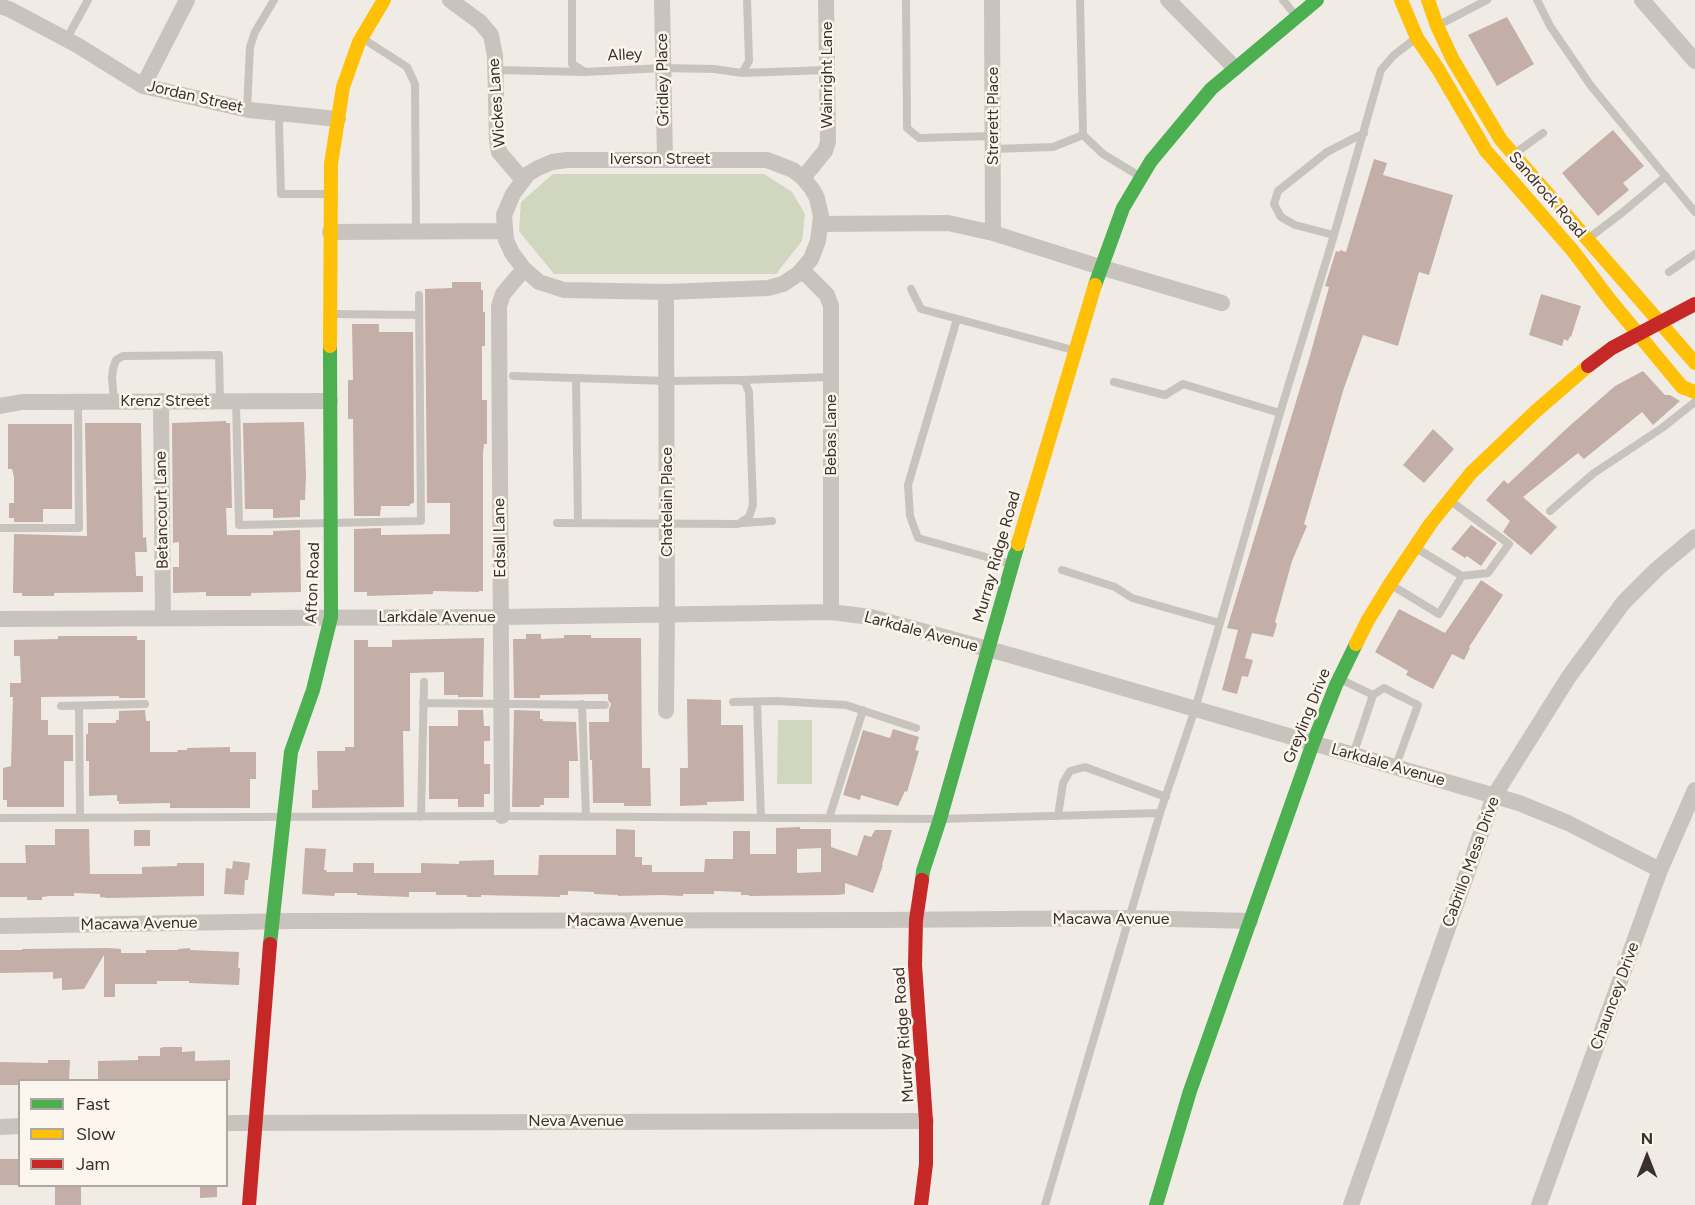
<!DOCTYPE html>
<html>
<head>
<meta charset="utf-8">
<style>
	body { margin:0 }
	#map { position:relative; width:1695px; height:1205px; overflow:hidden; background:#f0ebe5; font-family:Figtree,sans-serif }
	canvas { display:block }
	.legend { position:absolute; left:18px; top:1079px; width:210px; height:108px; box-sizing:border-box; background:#fbf5ee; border:2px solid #aea6a0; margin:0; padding:8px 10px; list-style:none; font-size:18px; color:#3b302b }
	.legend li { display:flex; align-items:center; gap:12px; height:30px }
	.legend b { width:30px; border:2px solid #aea6a0 }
	.north { position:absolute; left:1617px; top:1127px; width:60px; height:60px; -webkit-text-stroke:4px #fbf5ee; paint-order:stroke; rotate:0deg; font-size:16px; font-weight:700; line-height:24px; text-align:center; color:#3b302b }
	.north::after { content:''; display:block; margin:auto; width:21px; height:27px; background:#3b302b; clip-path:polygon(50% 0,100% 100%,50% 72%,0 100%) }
</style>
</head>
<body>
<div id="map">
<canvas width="1695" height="1205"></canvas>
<ul class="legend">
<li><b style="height:8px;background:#4caf50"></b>Fast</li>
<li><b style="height:8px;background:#ffc107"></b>Slow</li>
<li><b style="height:8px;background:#c62828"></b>Jam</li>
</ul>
<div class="north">N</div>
</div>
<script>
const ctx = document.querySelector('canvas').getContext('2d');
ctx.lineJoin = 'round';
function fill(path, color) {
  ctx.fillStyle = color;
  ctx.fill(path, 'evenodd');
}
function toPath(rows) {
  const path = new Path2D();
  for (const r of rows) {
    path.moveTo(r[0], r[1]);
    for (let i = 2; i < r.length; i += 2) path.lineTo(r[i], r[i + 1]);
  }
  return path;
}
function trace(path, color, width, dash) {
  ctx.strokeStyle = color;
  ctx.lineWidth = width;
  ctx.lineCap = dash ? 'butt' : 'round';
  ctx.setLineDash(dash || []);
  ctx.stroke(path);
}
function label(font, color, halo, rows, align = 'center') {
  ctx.font = font + ' Figtree,sans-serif';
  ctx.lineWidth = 5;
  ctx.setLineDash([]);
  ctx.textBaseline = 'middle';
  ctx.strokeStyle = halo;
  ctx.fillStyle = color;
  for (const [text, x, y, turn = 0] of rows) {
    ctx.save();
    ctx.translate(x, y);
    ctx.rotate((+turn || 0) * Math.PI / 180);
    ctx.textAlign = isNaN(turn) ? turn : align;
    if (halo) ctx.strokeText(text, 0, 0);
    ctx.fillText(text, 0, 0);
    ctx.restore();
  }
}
const green = toPath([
	[553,174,764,174,792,192,805,214,802,241,776,274,554,274,519,231,521,202],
	[778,720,812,720,812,784,777,784]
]);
const building = toPath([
	[1507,17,1534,64,1497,86,1468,35],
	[1613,130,1644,166,1623,183,1629,190,1598,216,1562,173],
	[1374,159,1387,163,1383,175,1453,195,1429,275,1419,272,1398,346,1363,335,1344,388,1304,524,1307,526,1292,561,1275,622,1277,624,1273,637,1252,633,1245,658,1253,660,1248,677,1242,676,1237,694,1222,690,1238,630,1227,628,1309,359,1329,287,1325,286,1336,251,1339,252,1340,250,1346,252],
	[452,282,481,282,481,290,483,290,483,312,485,312,485,346,482,346,482,400,487,400,487,444,484,444,483,453,483,591,479,591,479,592,433,591,433,594,367,596,367,592,354,592,354,529,381,528,381,535,450,534,450,503,427,503,425,289,452,288],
	[1541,294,1581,306,1571,337,1570,336,1568,341,1564,339,1562,346,1529,335],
	[352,324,379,324,379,332,413,332,414,503,410,504,410,506,381,506,380,516,354,516,353,419,348,419,348,380,353,380],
	[1643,371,1665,395,1670,395,1680,401,1653,425,1642,412,1584,459,1578,453,1523,497,1557,527,1531,555,1503,532,1510,521,1486,500,1504,480,1508,484,1565,430,1615,386],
	[226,421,226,423,230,423,232,508,226,508,227,535,273,535,273,531,300,530,301,592,251,593,251,596,206,596,206,592,173,593,173,567,179,567,179,542,173,543,172,423],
	[304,422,306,475,305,500,300,500,300,517,273,518,273,509,245,509,243,423],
	[85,423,141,423,143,538,146,537,147,552,135,552,136,576,143,576,143,592,54,593,54,596,22,596,22,593,13,593,14,534,87,536],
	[8,424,72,424,72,509,43,509,43,522,14,522,14,518,9,518,9,503,14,503,14,477,12,469,8,469],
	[1433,429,1454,449,1424,483,1403,465],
	[1471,525,1497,543,1481,566,1467,556,1465,558,1451,549],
	[1481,580,1503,595,1469,647,1470,648,1464,660,1452,654,1433,689,1406,675,1408,671,1375,652,1399,609,1445,633],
	[526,634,541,634,541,639,564,638,564,635,591,635,591,638,641,638,642,768,650,768,651,806,624,806,624,803,593,803,592,760,590,760,589,722,609,722,609,710,611,704,608,700,608,694,540,695,540,698,514,698,513,639,526,639],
	[58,636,137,636,137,640,145,640,145,698,119,698,119,696,41,697,41,720,48,720,48,735,73,735,73,761,64,761,64,807,7,807,7,800,3,800,3,768,11,766,13,697,10,697,10,683,21,683,20,656,14,656,14,640,58,639],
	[484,638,483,697,458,697,458,695,444,695,444,672,410,673,410,731,403,731,404,807,312,808,312,790,318,790,317,751,345,751,345,747,354,747,354,640,368,640,368,647,392,647,392,640],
	[687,699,721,700,721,725,743,725,744,801,707,802,707,805,680,806,680,768,688,768],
	[145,710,146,721,150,721,150,752,177,752,178,750,187,750,187,748,230,747,230,752,256,752,256,779,250,779,250,808,170,808,170,803,119,804,119,801,117,801,117,795,89,796,89,761,86,761,86,734,88,734,88,723,116,723,116,720,119,720,119,711],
	[458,710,483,710,484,726,490,726,490,741,484,741,484,764,490,764,490,794,484,794,484,807,458,807,458,799,429,799,429,726,458,726],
	[514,710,540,711,540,719,543,719,543,721,576,722,578,761,569,761,569,798,544,798,544,805,540,805,540,807,512,807],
	[893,729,919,737,915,750,919,751,907,792,905,791,898,806,861,795,860,800,843,795,863,730,890,738],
	[800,827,800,829,831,829,831,847,857,856,864,835,871,837,875,830,892,830,882,865,883,865,873,893,845,883,845,894,837,895,749,896,749,895,741,895,741,892,714,891,714,894,683,894,683,896,662,895,618,896,618,895,594,894,594,892,568,891,568,895,560,895,560,897,481,895,481,897,467,897,467,895,436,895,436,892,409,892,409,897,357,895,357,893,335,893,334,896,302,894,305,848,326,849,324,870,327,870,326,872,353,872,353,863,374,863,374,873,421,873,421,863,459,864,459,861,494,860,494,875,538,875,539,855,616,855,616,829,635,830,635,857,642,857,642,865,652,865,652,872,704,872,705,859,733,859,733,831,750,831,750,854,776,854,776,828],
	[821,848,821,872,797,873,797,849],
	[55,829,89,829,90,874,142,874,142,867,177,866,177,863,204,863,204,896,108,898,100,897,100,894,74,893,74,896,50,896,42,897,42,900,27,900,27,897,0,897,0,863,26,863,25,845,55,845],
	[134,830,150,830,150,846,134,846],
	[233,861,250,863,248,880,245,880,244,895,224,894,226,868,232,869],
	[108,948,121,949,121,953,146,953,146,950,178,950,178,949,190,948,190,950,239,952,238,968,240,968,239,985,189,983,189,981,157,981,157,984,115,984,115,997,104,997,104,955,84,989,62,990,62,978,53,979,53,972,0,973,0,950,22,950,22,949],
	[164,1047,182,1047,182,1052,195,1051,195,1061,230,1060,230,1080,98,1080,98,1061,138,1060,138,1056,160,1056,160,1048],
	[48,1060,70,1060,69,1080,20,1080,20,1085,0,1085,0,1062,48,1063],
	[0,1159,20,1159,20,1185,0,1185],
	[55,1185,81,1185,81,1205,55,1205],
	[200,1185,217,1185,217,1197,200,1198]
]);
const lane = toPath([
	[572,0,572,64,585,72,663,68,714,69,742,73,749,61,747,0],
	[906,0,907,128,919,138,993,136],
	[1080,0,1083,135,1103,154,1141,177],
	[1283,0,1296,16],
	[1537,0,1550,26,1591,86,1695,212],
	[1439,25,1487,0],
	[362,38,407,67,415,84,416,231],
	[66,40,88,0],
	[495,70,585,72],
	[742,73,827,70],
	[247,110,250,47,255,32,274,0],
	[280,113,279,126,281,194,328,194],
	[993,149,1053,147,1083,135],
	[1514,154,1543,133],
	[1334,235,1295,225,1281,217,1274,204,1278,191,1327,152,1364,133],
	[1589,238,1623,212,1666,176],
	[1669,272,1695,254],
	[911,289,921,309,1073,350],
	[332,314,419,315],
	[957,319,908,485,910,516,918,538,1011,564],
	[513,376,667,381,738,380,745,382,749,392,753,505,749,517,738,524,557,523],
	[576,378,578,523],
	[741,380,831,377],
	[1114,382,1165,395,1183,384,1280,413],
	[114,401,112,378,113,369,116,360,123,356,219,355,220,401],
	[236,401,239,525,421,521,419,295],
	[1452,502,1509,544,1488,573,1462,576],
	[1550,511,1594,473,1662,428,1695,402],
	[742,523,772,521],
	[0,528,79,528,78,401],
	[1062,570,1115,587,1132,598,1220,623],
	[1393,586,1439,614,1462,576,1416,548],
	[1340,679,1373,695,1384,688,1418,705,1395,768],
	[733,702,776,701,846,705,916,728],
	[757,702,761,818],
	[423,703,605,705],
	[582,704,586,817],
	[61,706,145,704],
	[79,706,80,817],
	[1353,755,1373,695],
	[1058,816,1063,783,1070,771,1085,767,1166,797],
	[421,817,424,682],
	[0,818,502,816,940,819,1160,813],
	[829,818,863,710],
	[1045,1205,1160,813,1195,709,1220,623,1280,413,1334,235,1381,70,1394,55,1415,39]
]);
const street = toPath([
	[450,0,480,22,491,35,495,56,497,141,499,152,523,180],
	[662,0,665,159],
	[992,0,993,233],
	[1168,0,1235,68],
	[1642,0,1695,61],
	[0,6,9,9,77,45,143,86,249,110,338,119],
	[143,86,187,0],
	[567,160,767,160,793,170,803,178,812,189,817,198,821,216,818,241,811,259,798,274,783,284,768,288,666,292,564,290,539,282,524,269,512,253,506,240,504,215,513,194,528,174,538,168,552,162,567,160],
	[803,178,825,151,828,142,826,0],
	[821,224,948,223,993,233,1100,267,1222,303],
	[330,232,505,231],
	[802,270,827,295,831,306,831,612],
	[161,401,163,618],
	[0,406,22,402,330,401],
	[0,619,501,617,831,612,871,617,1017,657,1519,803,1568,823,1660,870],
	[666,711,667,616,666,292],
	[502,816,499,306,503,294,524,269],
	[0,926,294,921,882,920,1129,918,1250,921],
	[226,1123,926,1121],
	[0,1127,20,1126],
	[1351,1205,1494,796,1568,678,1623,603,1657,569,1695,537],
	[1539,1205,1660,870,1695,790]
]);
const fast = toPath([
	[1095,285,1123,208,1151,161,1211,89,1317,0],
	[922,880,923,871,940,819,1018,544],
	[270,944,291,752,313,690,331,617,330,346],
	[1156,1205,1190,1091,1313,743,1336,685,1356,644]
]);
const slow = toPath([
	[1401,0,1417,38,1438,69,1486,151,1573,251,1610,300,1682,387,1695,392],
	[1428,0,1437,26,1453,60,1501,140,1695,363],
	[330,346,331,164,343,87,359,42,384,0],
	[1018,544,1095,285],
	[1356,644,1368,620,1390,584,1431,523,1471,473,1536,411,1588,366]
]);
const jam = toPath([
	[1588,366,1612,348,1695,304],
	[249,1205,270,944],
	[921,1205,926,1164,926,1121,915,965,916,920,922,880]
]);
const streetNames = [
	["Alley",625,55,-3],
	["Wainright Lane",827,75,-90],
	["Gridley Place",663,80,-91],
	["Jordan Street",195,97,13],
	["Wickes Lane",497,103,-94],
	["Strerett Place",993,116,-90],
	["Iverson Street",660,159],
	["Sandrock Road",1547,195,49],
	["Krenz Street",165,401],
	["Bebas Lane",831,435,-90],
	["Chatelain Place",667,502,-90],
	["Betancourt Lane",162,510,-91],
	["Edsall Lane",500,538,-91],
	["Murray Ridge Road",997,557,-74],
	["Afton Road",313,583,-88],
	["Larkdale Avenue",437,617],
	["Larkdale Avenue",921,632,15],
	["Greyling Drive",1307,716,-68],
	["Larkdale Avenue",1388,765,16],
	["Cabrillo Mesa Drive",1471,862,-70],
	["Macawa Avenue",1111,919],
	["Macawa Avenue",625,921],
	["Macawa Avenue",139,924,-1],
	["Chauncey Drive",1615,996,-70],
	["Murray Ridge Road",904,1035,-94],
	["Neva Avenue",576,1121]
];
fill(green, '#d1d6bf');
fill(building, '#c3afa7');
trace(lane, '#c9c3be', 8);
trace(street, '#c9c3be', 16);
trace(fast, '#4caf50', 14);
trace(slow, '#ffc107', 14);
trace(jam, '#c62828', 14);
label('16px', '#3b302b', '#fbf5ee', streetNames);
</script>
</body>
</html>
